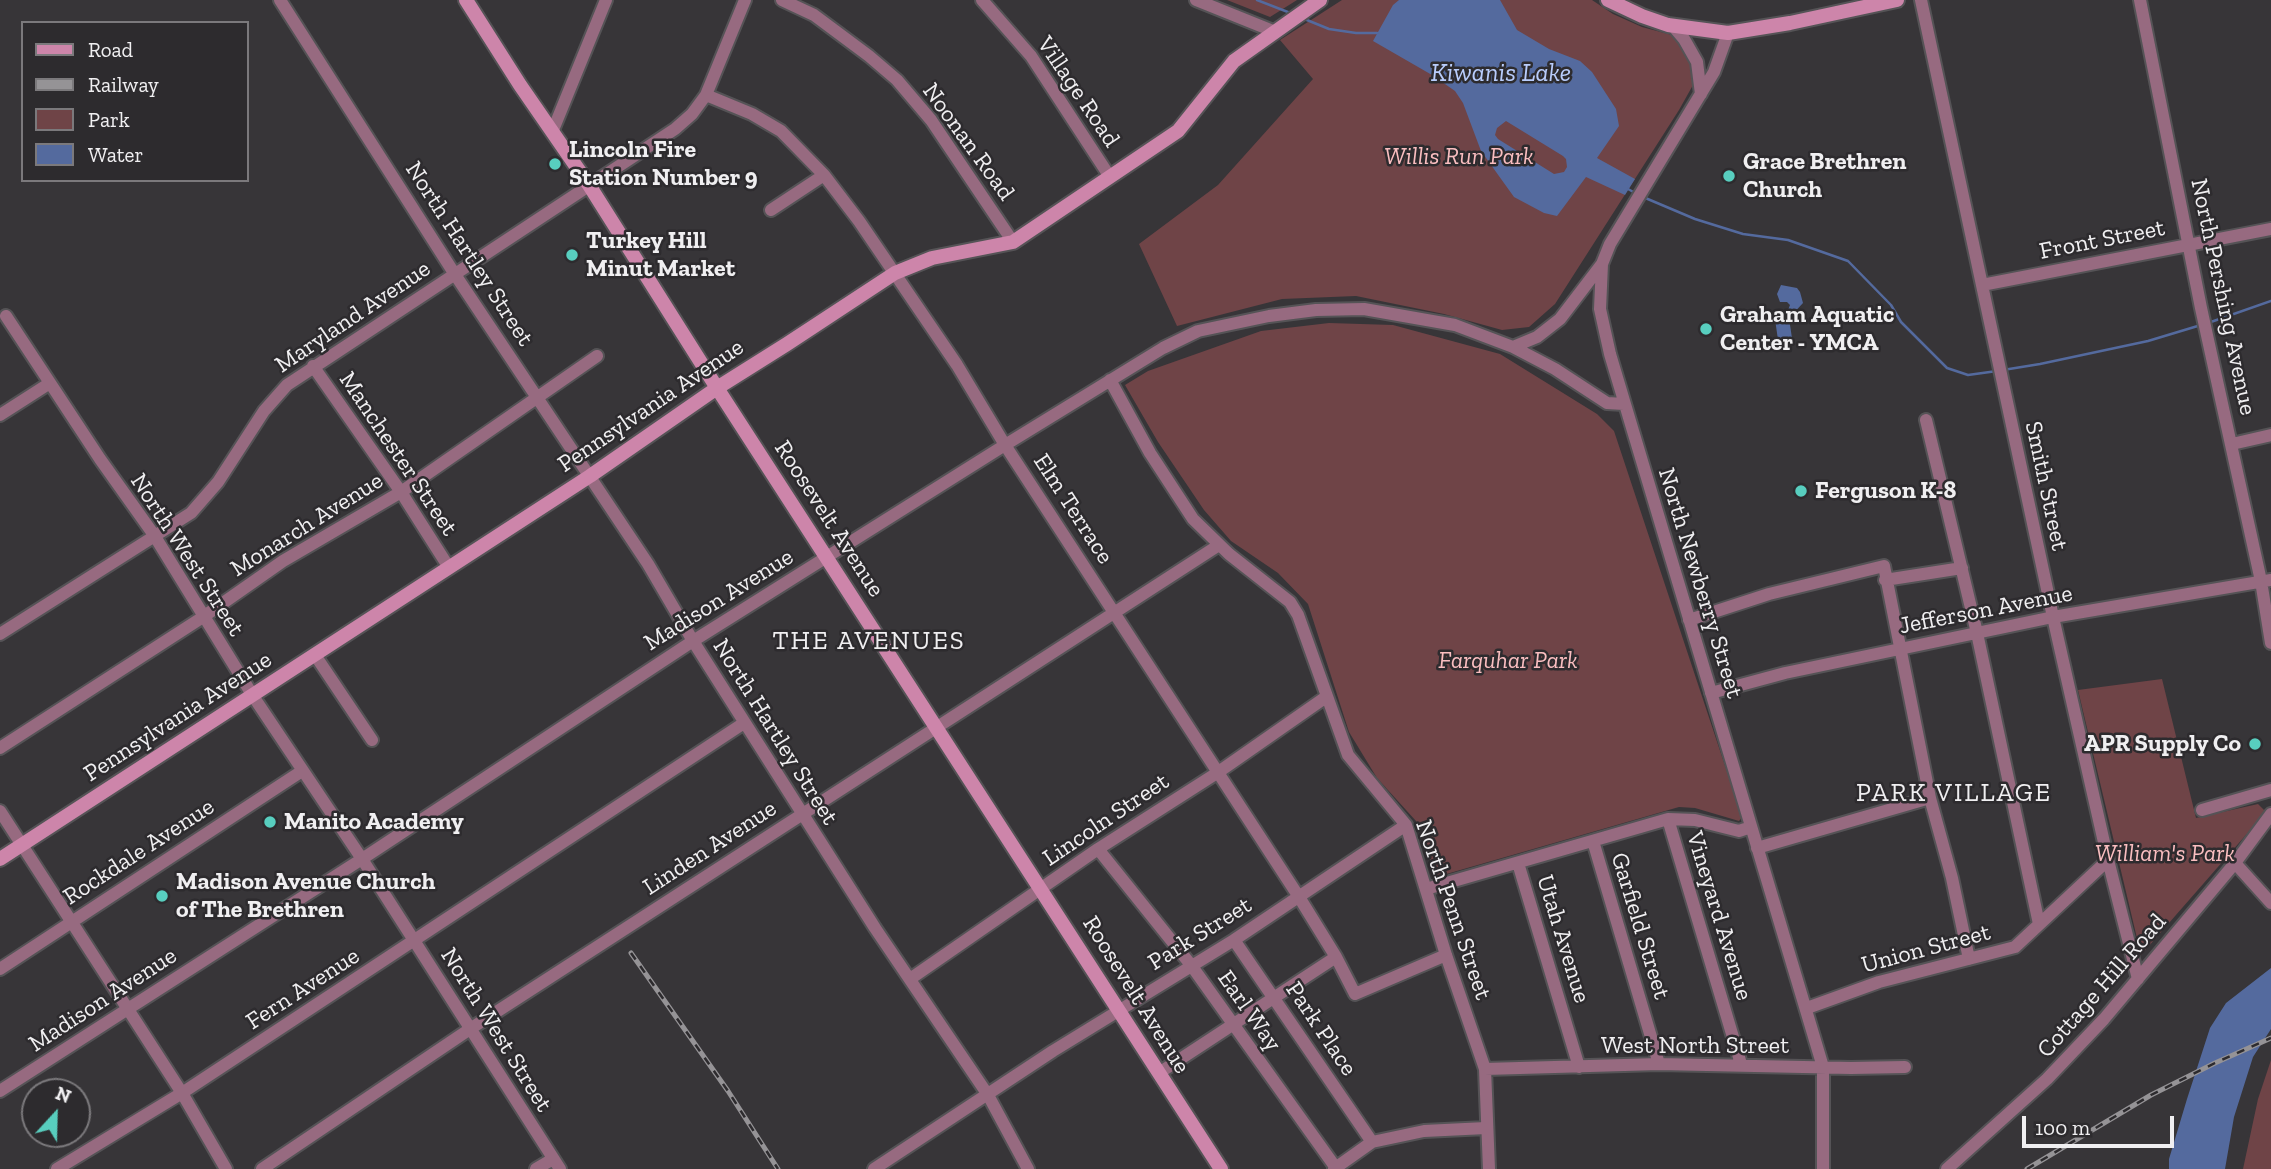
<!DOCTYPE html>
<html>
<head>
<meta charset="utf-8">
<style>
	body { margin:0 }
	#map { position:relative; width:2271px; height:1169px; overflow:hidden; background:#373538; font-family:"Zilla Slab",serif }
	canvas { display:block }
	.legend { position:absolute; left:21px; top:21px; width:228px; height:161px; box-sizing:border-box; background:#2d2b2e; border:2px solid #7b797c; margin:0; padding:9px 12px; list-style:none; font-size:21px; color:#f0eff1 }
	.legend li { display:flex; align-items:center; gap:14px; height:35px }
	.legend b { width:35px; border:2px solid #7b797c }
	.north { position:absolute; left:21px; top:1078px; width:70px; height:70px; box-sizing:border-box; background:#2d2b2e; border:2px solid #7b797c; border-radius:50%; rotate:22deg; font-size:19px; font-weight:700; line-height:28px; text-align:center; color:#f0eff1 }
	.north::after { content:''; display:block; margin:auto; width:24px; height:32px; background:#58cebf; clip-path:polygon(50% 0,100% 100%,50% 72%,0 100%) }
	.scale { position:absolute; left:2022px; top:1116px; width:152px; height:32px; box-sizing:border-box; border:4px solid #f0eff1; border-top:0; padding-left:9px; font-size:21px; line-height:24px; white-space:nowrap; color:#f0eff1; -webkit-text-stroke:5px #2d2b2e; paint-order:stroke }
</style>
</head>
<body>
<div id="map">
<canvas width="2271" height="1169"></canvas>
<ul class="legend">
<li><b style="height:9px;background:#cd85aa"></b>Road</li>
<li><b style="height:9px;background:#959396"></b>Railway</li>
<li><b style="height:19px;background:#6f4447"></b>Park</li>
<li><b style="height:19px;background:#546a9e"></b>Water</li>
</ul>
<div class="north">N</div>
<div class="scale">100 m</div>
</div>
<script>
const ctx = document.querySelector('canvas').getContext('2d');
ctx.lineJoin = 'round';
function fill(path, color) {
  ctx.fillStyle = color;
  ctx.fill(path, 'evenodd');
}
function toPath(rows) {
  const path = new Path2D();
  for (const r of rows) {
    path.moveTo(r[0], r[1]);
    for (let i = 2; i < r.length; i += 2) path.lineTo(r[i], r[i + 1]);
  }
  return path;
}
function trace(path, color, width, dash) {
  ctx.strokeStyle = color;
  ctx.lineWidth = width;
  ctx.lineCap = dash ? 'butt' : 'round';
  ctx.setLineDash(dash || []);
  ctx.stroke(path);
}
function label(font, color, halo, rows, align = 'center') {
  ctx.font = font + ' "Zilla Slab",serif';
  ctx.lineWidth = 5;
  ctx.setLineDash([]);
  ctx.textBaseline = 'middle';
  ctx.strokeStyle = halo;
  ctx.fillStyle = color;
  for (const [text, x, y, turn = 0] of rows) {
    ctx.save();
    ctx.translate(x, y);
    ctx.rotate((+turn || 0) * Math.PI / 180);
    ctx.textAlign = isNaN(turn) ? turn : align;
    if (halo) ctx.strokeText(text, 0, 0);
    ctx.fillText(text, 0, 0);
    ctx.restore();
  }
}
const green = toPath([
	[1227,0,1297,0,1270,17],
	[1342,0,1592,0,1613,14,1642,27,1672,35,1692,58,1693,85,1679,110,1555,304,1529,327,1502,330,1444,314,1356,296,1282,299,1177,326,1139,244,1218,185,1313,79,1280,40],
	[1329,323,1393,325,1500,354,1597,414,1614,431,1742,817,1739,821,1695,808,1679,807,1436,877,1416,821,1377,778,1349,732,1308,604,1278,573,1231,541,1204,510,1158,442,1125,385,1148,371,1261,331],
	[2162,679,2196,818,2258,804,2266,812,2141,955,2078,690],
	[2271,1060,2271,1169,2243,1169,2258,1099]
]);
const water = toPath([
	[1399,0,1500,0,1517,30,1549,49,1580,61,1592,72,1616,109,1619,126,1597,158,1635,179,1625,195,1586,177,1557,216,1544,213,1514,197,1481,151,1463,103,1455,91,1432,75,1373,41,1393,5],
	[1506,121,1563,156,1566,159,1567,167,1564,172,1554,174,1498,139,1495,135,1497,128],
	[1781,285,1797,288,1800,292,1803,303,1789,318,1793,345,1779,347,1774,312,1788,310,1790,305,1787,302,1780,302,1777,294],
	[2271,968,2271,1029,2253,1057,2234,1117,2225,1169,2169,1169,2169,1159,2187,1099,2210,1028,2226,1003]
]);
const stream = toPath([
	[1257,0,1293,14],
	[1302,18,1329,29,1356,33,1377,33],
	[1628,189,1637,194],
	[1643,197,1695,219,1743,234,1788,240,1848,261,1891,305,1901,322,1947,368,1968,375,1997,371],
	[2208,323,2271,301],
	[2003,370,2040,364,2148,341,2201,325]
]);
const street = toPath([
	[280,0,454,273,648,564,693,641,875,928,988,1095,1028,1169],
	[782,0,814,15,869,56,897,80,931,120,1013,242],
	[982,0,1031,56,1110,177],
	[1196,0,1273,31],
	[1921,0,2053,617,2108,860,2138,979],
	[2140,0,2201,308,2261,581,2271,643],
	[1673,26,1684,39,1697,62,1701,94],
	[1728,33,1714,72,1610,244,1602,264,1600,309,1610,354,1823,1067,1823,1169],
	[706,95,752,114,781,131,824,175,859,221,957,365,1005,445,1299,897,1336,957,1355,994,1446,955],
	[553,130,606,0],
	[771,210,824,175],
	[1982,285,2271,229],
	[6,316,100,459,154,535,253,696,362,859,560,1169],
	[1513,347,1537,337,1560,319,1602,264],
	[313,366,401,492,448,566],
	[1110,380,1150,453,1193,519,1229,554,1290,602,1298,615,1348,755,1406,825,1446,955,1485,1069,1489,1169],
	[0,415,50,383],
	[1926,420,1977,633,2039,924],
	[2232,444,2271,435],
	[1885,580,1962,568],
	[1689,620,1769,594,1884,566,1930,798,1952,878,1969,959],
	[0,634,191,513,218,482,264,411,287,385,675,129,692,114,706,95,745,0],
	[315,655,372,740],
	[1711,693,1785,673,2053,617,2271,580],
	[0,748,203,617,283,561,401,492,597,356],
	[2202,810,2271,790],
	[0,811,182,1093,226,1169],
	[1668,819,1741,1064],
	[1593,841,1659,1064],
	[1757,848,1930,798],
	[1098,849,1191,965,1336,1168],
	[1518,863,1579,1067],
	[2235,863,2271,903],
	[1426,889,1668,819,1695,820,1739,831,1751,827],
	[1234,940,1372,1142],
	[0,969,302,771],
	[910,979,1098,849,1217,773,1326,697],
	[1807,1008,1879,982,2015,947,2108,860],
	[1485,1069,1659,1064,1851,1068,1905,1067],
	[1159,1073,1336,957],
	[0,1091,362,859,693,641,1005,445,1163,348,1198,331,1269,316,1316,310,1364,309,1455,325,1513,347,1555,369,1607,403,1624,404],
	[57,1169,182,1093,744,723],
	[262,1169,470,1029,1219,545],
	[536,1169,553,1159],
	[874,1169,1053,1051,1234,940,1406,825],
	[1334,1169,1372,1142,1424,1131,1486,1128],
	[1947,1169,2047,1079,2104,1019,2235,863,2271,814]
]);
const secondary = toPath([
	[466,0,520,85,589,185,717,388,1221,1169],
	[1608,0,1642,16,1668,25,1728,33,1790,23,1897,0],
	[0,859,590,476,717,388,787,344,895,273,932,258,1013,242,1178,131,1234,61,1320,0]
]);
const rail = toPath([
	[631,953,728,1091,778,1169],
	[2027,1169,2151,1095,2215,1063,2271,1038]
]);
const markers = [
	[555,164,7,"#58cebf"],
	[1729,176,7,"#58cebf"],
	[572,255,7,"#58cebf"],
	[1706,329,7,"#58cebf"],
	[1801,491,7,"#58cebf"],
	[2255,744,7,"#58cebf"],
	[270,822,7,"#58cebf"],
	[162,896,7,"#58cebf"]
];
const streetNames = [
	["Village Road",1078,92,56],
	["Noonan Road",968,142,54],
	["Front Street",2102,240,-11],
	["North Hartley Street",469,254,57],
	["North Pershing Avenue",2223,297,78],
	["Maryland Avenue",353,317,-34],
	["Pennsylvania Avenue",651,406,-34],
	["Manchester Street",398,454,56],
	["Smith Street",2046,486,78],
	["Elm Terrace",1073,509,57],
	["Roosevelt Avenue",829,519,57],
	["Monarch Avenue",307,525,-32],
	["North West Street",187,555,57],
	["North Newberry Street",1700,583,73],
	["Madison Avenue",719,600,-32],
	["Jefferson Avenue",1986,610,-11],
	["Pennsylvania Avenue",178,717,-33],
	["North Hartley Street",775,732,58],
	["Lincoln Street",1106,820,-34],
	["Linden Avenue",710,848,-33],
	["Rockdale Avenue",139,852,-33],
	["North Penn Street",1453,910,71],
	["Vineyard Avenue",1719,916,73],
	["Garfield Street",1640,926,73],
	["Park Street",1200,934,-32],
	["Utah Avenue",1563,939,73],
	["Union Street",1926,949,-15],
	["Cottage Hill Road",2102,986,-49],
	["Fern Avenue",303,989,-33],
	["Roosevelt Avenue",1136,995,58],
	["Madison Avenue",103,1000,-33],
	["Earl Way",1249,1011,55],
	["Park Place",1321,1029,56],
	["North West Street",496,1030,58],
	["West North Street",1695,1046]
];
const poiNames = [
	["Lincoln Fire",569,150],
	["Station Number 9",569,178],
	["Grace Brethren",1743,162],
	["Church",1743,190],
	["Turkey Hill",586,241],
	["Minut Market",586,269],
	["Graham Aquatic",1720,315],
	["Center - YMCA",1720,343],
	["Ferguson K-8",1815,491],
	["APR Supply Co",2241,744,"right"],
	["Manito Academy",284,822],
	["Madison Avenue Church",176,882],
	["of The Brethren",176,910]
];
const parkNames = [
	["Willis Run Park",1459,157],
	["Farquhar Park",1508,661],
	["William's Park",2165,854]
];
const waterNames = [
	["Kiwanis Lake",1501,74]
];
const neighbourhoodNames = [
	["THE AVENUES",869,642],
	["PARK VILLAGE",1954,794]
];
fill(green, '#6f4447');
fill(water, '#546a9e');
trace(stream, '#546a9e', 2.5);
trace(street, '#555356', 16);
trace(secondary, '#555356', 18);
trace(street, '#976a80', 12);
trace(secondary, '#cd85aa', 14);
trace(rail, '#959396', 5);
trace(rail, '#2d2b2e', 2.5, [8]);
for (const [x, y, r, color] of markers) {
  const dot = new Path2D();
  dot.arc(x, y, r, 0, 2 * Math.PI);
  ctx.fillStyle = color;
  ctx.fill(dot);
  trace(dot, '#2d2b2e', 2.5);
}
label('24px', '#f0eff1', '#2d2b2e', streetNames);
label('bold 24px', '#f0eff1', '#2d2b2e', poiNames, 'left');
label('italic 24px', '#fabec0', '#2d2b2e', parkNames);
label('italic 26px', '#b9cdfc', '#2d2b2e', waterNames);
ctx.letterSpacing = '2px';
label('26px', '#f0eff1', '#2d2b2e', neighbourhoodNames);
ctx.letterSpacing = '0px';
</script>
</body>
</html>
